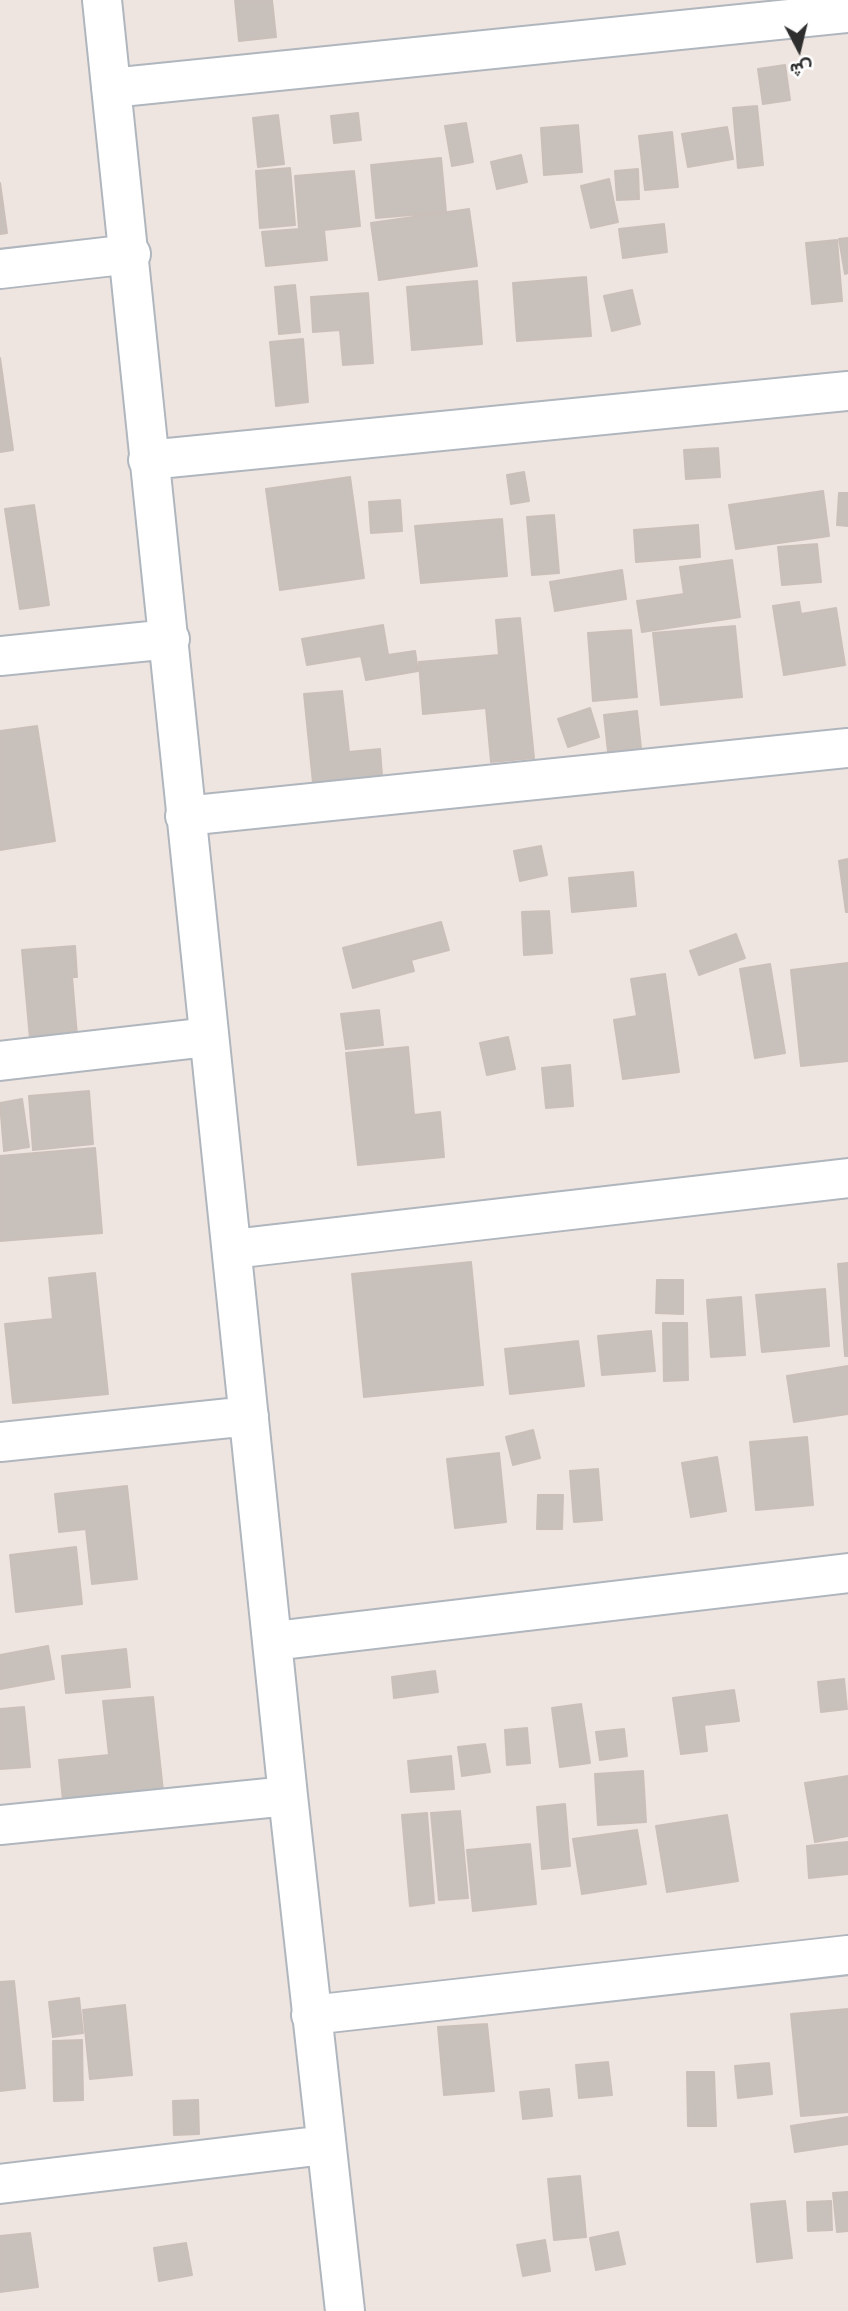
<!DOCTYPE html>
<html>
<head>
<meta charset="utf-8">
<style>
	body { margin:0 }
	#map { position:relative; width:848px; height:2311px; overflow:hidden; background:#efe5e0; font-family:Manrope,Vazirmatn,sans-serif }
	canvas { display:block }
	.north { position:absolute; left:764px; top:14px; width:70px; height:70px; -webkit-text-stroke:5px #fff; paint-order:stroke; rotate:173deg; font-size:19px; font-weight:700; line-height:28px; text-align:center; color:#2e2e2e }
	.north::after { content:''; display:block; margin:auto; width:24px; height:32px; background:#2e2e2e; clip-path:polygon(50% 0,100% 100%,50% 72%,0 100%) }
</style>
</head>
<body>
<div id="map">
<canvas width="848" height="2311"></canvas>
<div class="north">ش</div>
</div>
<script>
const ctx = document.querySelector('canvas').getContext('2d');
ctx.lineJoin = 'round';
function fill(path, color) {
  ctx.fillStyle = color;
  ctx.fill(path, 'evenodd');
}
function toPath(rows) {
  const path = new Path2D();
  for (const r of rows) {
    path.moveTo(r[0], r[1]);
    for (let i = 2; i < r.length; i += 2) path.lineTo(r[i], r[i + 1]);
  }
  return path;
}
function trace(path, color, width, dash) {
  ctx.strokeStyle = color;
  ctx.lineWidth = width;
  ctx.lineCap = dash ? 'butt' : 'round';
  ctx.setLineDash(dash || []);
  ctx.stroke(path);
}
const building = toPath([
	[235,0,272,0,276,37,239,41,235,0],
	[785,65,790,100,763,104,758,69,785,65],
	[757,106,763,165,738,168,733,108,757,106],
	[358,113,361,140,334,143,331,116,358,113],
	[278,115,284,164,258,167,253,118,278,115],
	[466,123,473,162,452,166,445,126,466,123],
	[578,125,582,172,544,175,541,128,578,125],
	[727,127,733,159,688,167,682,134,727,127],
	[672,132,678,187,645,190,639,136,672,132],
	[521,155,527,182,497,189,491,162,521,155],
	[441,158,446,212,376,218,371,165,441,158],
	[290,168,295,225,260,228,256,171,290,168],
	[638,169,639,199,617,200,615,171,638,169],
	[354,171,360,226,324,230,327,260,266,266,262,232,299,229,295,176,354,171],
	[609,179,618,222,591,228,581,186,609,179],
	[0,183,7,233,0,234,0,183],
	[469,209,477,266,379,280,371,223,469,209],
	[664,224,667,252,623,258,619,229,664,224],
	[848,238,848,273,845,274,839,239,848,238],
	[837,240,842,301,812,304,806,243,837,240],
	[586,277,591,336,517,341,513,283,586,277],
	[477,281,482,344,412,350,407,287,477,281],
	[295,285,300,332,279,334,275,287,295,285],
	[632,290,640,324,612,331,604,296,632,290],
	[368,293,373,363,343,365,340,330,313,332,311,297,368,293],
	[303,339,308,402,276,406,270,342,303,339],
	[0,358,13,450,0,452,0,358],
	[718,448,720,477,686,479,684,450,718,448],
	[524,472,529,501,511,504,507,475,524,472],
	[350,477,364,578,280,590,266,489,350,477],
	[823,491,829,536,736,549,729,505,823,491],
	[839,493,848,493,848,526,837,525,839,493],
	[400,500,402,531,371,533,369,502,400,500],
	[34,505,49,605,20,609,5,509,34,505],
	[554,515,559,573,532,575,527,517,554,515],
	[502,519,507,576,421,583,415,526,502,519],
	[698,525,700,557,636,562,634,530,698,525],
	[817,544,821,582,782,585,778,547,817,544],
	[732,560,740,617,642,632,637,601,684,594,680,567,732,560],
	[622,570,626,599,555,611,550,582,622,570],
	[799,602,801,614,836,608,845,665,784,675,773,606,799,602],
	[520,618,534,758,491,762,486,708,423,714,419,662,499,655,496,620,520,618],
	[383,625,388,655,415,651,418,671,366,680,361,656,307,665,302,639,383,625],
	[735,626,742,697,661,705,653,633,735,626],
	[631,630,637,697,593,701,588,633,631,630],
	[342,691,349,752,380,749,382,776,313,783,304,694,342,691],
	[590,708,599,737,568,747,558,719,590,708],
	[637,711,641,748,608,752,604,715,637,711],
	[37,726,55,841,0,850,0,731,37,726],
	[541,846,547,875,520,881,514,851,541,846],
	[848,859,848,912,846,912,839,861,848,859],
	[633,872,636,906,572,912,569,878,633,872],
	[549,911,552,953,524,955,522,912,549,911],
	[441,922,449,950,411,960,414,971,353,988,343,948,441,922],
	[736,934,745,958,699,975,690,951,736,934],
	[75,946,77,977,72,977,78,1047,31,1050,22,950,75,946],
	[848,963,848,1061,801,1066,791,970,848,963],
	[770,964,785,1053,755,1058,740,969,770,964],
	[665,974,679,1072,623,1079,614,1020,637,1016,631,979,665,974],
	[379,1010,383,1045,346,1049,341,1014,379,1010],
	[508,1037,515,1069,487,1075,480,1043,508,1037],
	[408,1047,414,1115,440,1112,444,1157,358,1165,346,1053,408,1047],
	[570,1065,573,1106,546,1108,542,1068,570,1065],
	[89,1091,93,1144,33,1150,29,1096,89,1091],
	[22,1099,29,1147,4,1151,0,1103,22,1099],
	[95,1148,102,1233,0,1241,0,1156,95,1148],
	[471,1262,483,1385,364,1397,352,1274,471,1262],
	[848,1263,848,1356,845,1356,838,1264,848,1263],
	[95,1273,108,1394,13,1403,5,1324,53,1319,49,1278,95,1273],
	[657,1280,683,1280,683,1314,656,1313,657,1280],
	[825,1289,829,1346,762,1352,756,1295,825,1289],
	[741,1297,745,1355,711,1357,707,1300,741,1297],
	[663,1323,687,1323,688,1380,664,1381,663,1323],
	[651,1331,655,1371,602,1375,598,1336,651,1331],
	[578,1341,584,1386,510,1394,505,1349,578,1341],
	[848,1366,848,1414,794,1422,787,1376,848,1366],
	[533,1430,540,1458,513,1465,506,1437,533,1430],
	[807,1437,813,1505,756,1510,750,1442,807,1437],
	[499,1453,506,1522,455,1528,447,1459,499,1453],
	[717,1457,726,1511,691,1517,682,1463,717,1457],
	[598,1469,602,1520,574,1522,570,1471,598,1469],
	[127,1486,137,1579,92,1584,86,1529,59,1532,55,1494,127,1486],
	[538,1495,563,1495,562,1529,537,1529,538,1495],
	[76,1547,82,1604,16,1612,10,1555,76,1547],
	[48,1646,54,1679,0,1689,0,1655,48,1646],
	[126,1649,130,1687,66,1693,62,1656,126,1649],
	[435,1671,438,1692,394,1698,392,1677,435,1671],
	[844,1679,847,1709,821,1712,818,1682,844,1679],
	[734,1690,739,1721,704,1725,707,1751,681,1754,673,1698,734,1690],
	[153,1697,163,1791,63,1801,59,1760,109,1755,103,1701,153,1697],
	[581,1704,590,1763,560,1767,552,1708,581,1704],
	[24,1707,30,1767,0,1769,0,1709,24,1707],
	[527,1728,530,1763,507,1765,505,1730,527,1728],
	[624,1729,627,1756,600,1760,596,1732,624,1729],
	[485,1744,490,1772,462,1776,458,1747,485,1744],
	[451,1756,454,1789,411,1792,408,1761,451,1756],
	[643,1771,646,1822,598,1825,595,1774,643,1771],
	[848,1776,848,1836,815,1842,805,1783,848,1776],
	[565,1804,570,1866,542,1869,537,1807,565,1804],
	[460,1811,468,1898,439,1900,431,1813,460,1811],
	[427,1813,434,1903,410,1906,402,1815,427,1813],
	[727,1815,738,1881,667,1892,656,1826,727,1815],
	[637,1830,646,1884,582,1894,573,1839,637,1830],
	[848,1842,848,1874,809,1878,807,1846,848,1842],
	[530,1844,536,1904,473,1911,467,1850,530,1844],
	[14,1981,25,2088,0,2091,0,1982,14,1981],
	[79,1998,83,2033,53,2037,49,2002,79,1998],
	[125,2005,132,2075,90,2079,83,2010,125,2005],
	[848,2009,848,2112,801,2116,791,2014,848,2009],
	[487,2024,494,2091,444,2095,438,2027,487,2024],
	[82,2040,83,2100,54,2101,53,2041,82,2040],
	[608,2062,612,2095,579,2098,576,2065,608,2062],
	[769,2063,772,2094,738,2098,735,2066,769,2063],
	[687,2072,714,2072,716,2126,688,2126,687,2072],
	[549,2089,552,2116,523,2119,520,2092,549,2089],
	[198,2100,199,2134,174,2135,173,2101,198,2100],
	[848,2117,848,2144,795,2152,791,2126,848,2117],
	[580,2176,586,2237,554,2240,548,2179,580,2176],
	[848,2192,848,2231,837,2232,833,2193,848,2192],
	[785,2201,792,2258,757,2262,751,2204,785,2201],
	[831,2201,832,2230,808,2231,807,2202,831,2201],
	[618,2232,625,2264,596,2270,590,2238,618,2232],
	[30,2233,38,2287,0,2292,0,2236,30,2233],
	[545,2240,550,2271,523,2276,517,2245,545,2240],
	[186,2243,192,2275,159,2281,154,2248,186,2243]
]);
const minor = toPath([
	[102,0,288,1796,345,2311],
	[111,88,848,13],
	[0,269,131,254],
	[148,460,848,391],
	[0,656,170,639],
	[185,816,848,748],
	[0,1061,208,1037],
	[232,1249,848,1178],
	[0,1442,249,1416],
	[274,1641,848,1573],
	[0,1825,288,1796],
	[311,2015,848,1955],
	[0,2184,325,2145]
]);
fill(building, '#c8c0bb');
trace(building, '#cbc0b9', 2);
trace(minor, '#b0b6be', 42);
trace(minor, '#fff', 38);
</script>
</body>
</html>
